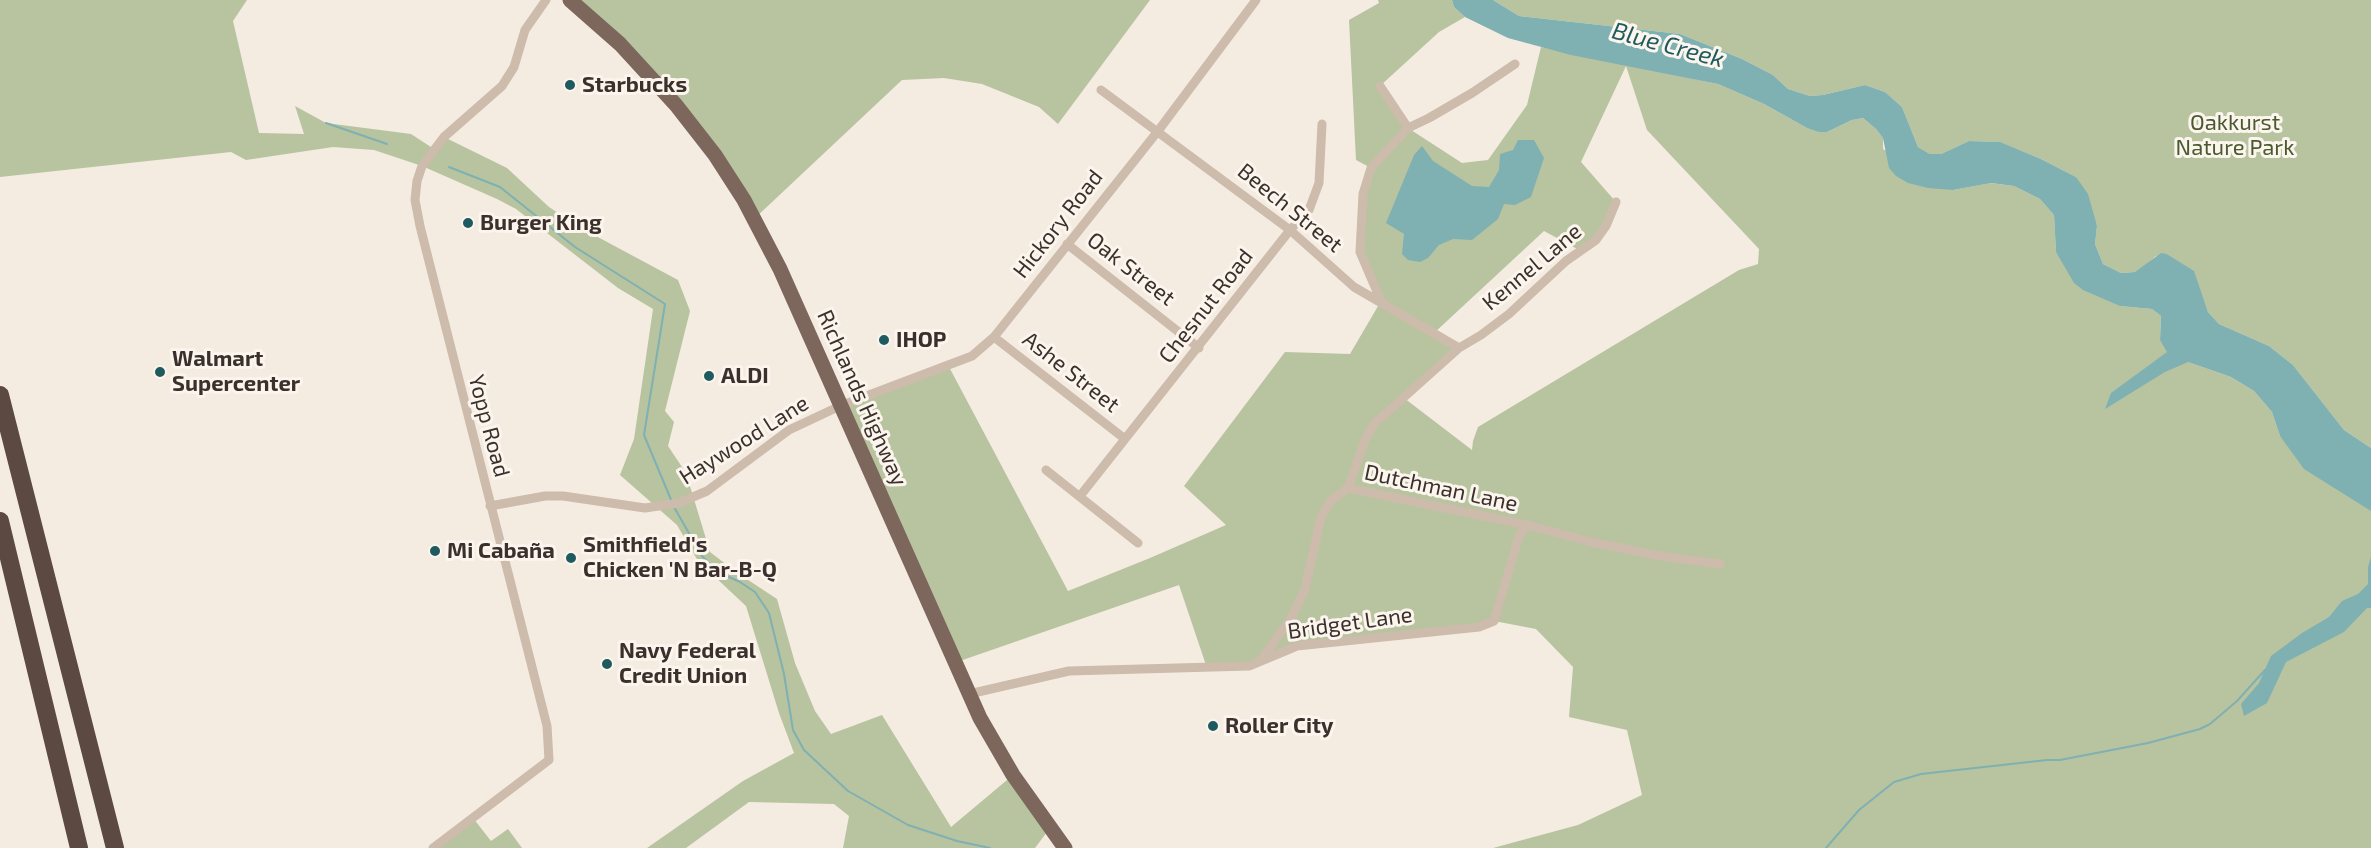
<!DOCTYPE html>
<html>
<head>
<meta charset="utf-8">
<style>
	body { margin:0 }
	canvas { display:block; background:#f4ebe1 }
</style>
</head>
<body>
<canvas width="2371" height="848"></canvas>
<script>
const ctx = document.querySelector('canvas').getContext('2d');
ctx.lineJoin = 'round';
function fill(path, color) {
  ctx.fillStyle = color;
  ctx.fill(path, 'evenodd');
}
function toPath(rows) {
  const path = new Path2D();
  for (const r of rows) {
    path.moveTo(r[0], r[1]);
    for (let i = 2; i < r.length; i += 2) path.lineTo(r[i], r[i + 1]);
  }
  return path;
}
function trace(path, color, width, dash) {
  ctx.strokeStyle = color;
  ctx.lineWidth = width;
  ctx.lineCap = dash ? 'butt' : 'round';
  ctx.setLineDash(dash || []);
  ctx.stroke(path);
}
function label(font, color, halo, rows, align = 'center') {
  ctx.font = font + ' "Exo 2",sans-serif';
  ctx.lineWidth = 6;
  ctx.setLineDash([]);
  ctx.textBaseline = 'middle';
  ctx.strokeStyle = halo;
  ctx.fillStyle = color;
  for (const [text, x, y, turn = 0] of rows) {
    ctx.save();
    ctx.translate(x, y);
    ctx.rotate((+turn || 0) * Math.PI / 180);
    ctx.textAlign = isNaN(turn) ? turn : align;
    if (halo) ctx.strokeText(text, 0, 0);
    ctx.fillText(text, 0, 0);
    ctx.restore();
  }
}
const green = toPath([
	[0,0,247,0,233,21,259,133,304,134,295,106,326,123,411,134,434,149,444,137,507,168,549,207,581,228,678,280,690,311,665,411,674,422,668,446,686,473,710,552,736,572,777,599,795,663,815,711,831,734,882,715,951,827,1013,775,1050,828,1035,848,843,848,849,816,834,804,749,802,686,848,647,848,743,781,794,753,779,713,746,606,698,561,677,525,620,475,634,439,653,309,618,288,516,209,497,199,422,166,374,150,333,147,246,160,231,152,0,177],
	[570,0,1150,0,1058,124,1039,107,982,84,944,78,902,80,754,219,723,167],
	[1378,0,1452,0,1454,7,1465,17,1439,32,1380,86,1408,128,1462,163,1488,160,1527,105,1541,47,1718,84,1764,104,1807,128,1827,132,1852,120,1863,118,1876,129,1883,138,1883,149,1953,190,1990,183,2014,186,2040,199,2054,215,2056,252,2120,306,2152,309,2161,316,2160,340,2188,362,2231,377,2254,391,2272,412,2280,436,2371,511,2371,848,1493,848,1578,825,1642,795,1627,730,1569,717,1573,667,1536,629,1494,621,1297,646,1261,660,1207,668,1179,585,954,663,840,406,948,365,1068,591,1150,558,1226,525,1184,486,1285,352,1350,354,1381,301,1360,252,1360,226,1371,168,1356,160,1349,20,1379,3],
	[1626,66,1647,130,1759,249,1758,264,1739,270,1478,427,1473,441,1472,450,1404,398,1459,348,1434,333,1544,231,1581,251,1606,226,1616,202,1581,162],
	[1493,0,2371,0,2371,448,2344,430,2293,365,2269,346,2219,324,2208,312,2193,271,2167,254,2156,256,2140,270,2135,272,2121,273,2103,264,2095,244,2097,226,2076,177,2041,159,1999,142,1969,141,1941,154,1930,154,1918,147,1902,107,1885,92,1865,85,1823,95,1810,96,1788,89,1773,75,1742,59,1680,34,1519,16],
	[473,818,491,841,508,829,522,848,433,848]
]);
const water = toPath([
	[1452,0,1493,0,1519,16,1680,34,1742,59,1773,75,1788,89,1810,96,1823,95,1865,85,1885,92,1902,107,1918,147,1930,154,1941,154,1969,141,2000,142,2041,159,2076,177,2088,194,2097,226,2095,244,2103,264,2121,273,2135,272,2161,253,2167,254,2194,271,2208,312,2219,324,2269,346,2293,365,2344,430,2371,448,2371,511,2304,469,2280,436,2272,412,2254,391,2231,377,2188,362,2165,372,2105,409,2111,393,2167,352,2160,340,2161,316,2152,309,2120,306,2083,290,2074,283,2056,252,2054,215,2040,199,2014,186,1991,183,1953,190,1928,188,1908,183,1896,176,1889,168,1883,138,1876,129,1863,118,1852,120,1827,132,1819,132,1807,128,1764,104,1718,84,1571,55,1508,38,1465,17,1454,7],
	[1518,140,1534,140,1544,158,1531,197,1515,205,1504,204,1498,219,1472,240,1453,239,1439,245,1428,258,1420,262,1408,260,1402,254,1404,234,1386,223,1414,155,1422,146,1433,161,1472,186,1489,187,1499,170,1500,154,1513,150],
	[2371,557,2371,608,2367,608,2344,632,2286,662,2267,703,2244,716,2241,704,2259,683,2271,656,2302,633,2329,617,2342,601,2358,594,2368,584,2368,567]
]);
const stream = toPath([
	[326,123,387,144],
	[449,167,500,187,575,247,665,304,644,435,672,502],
	[674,507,702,556,718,572,740,582,755,592,769,613,784,674,793,730,804,750,848,791,908,825,957,841,990,848],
	[1826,848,1859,810,1894,782,1921,774,2047,760,2060,760,2148,743,2200,729,2210,724,2237,701,2265,670]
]);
const minor = toPath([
	[1380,86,1408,128],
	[1101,90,1290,230,1354,287,1459,348],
	[1067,244,1199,348],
	[1381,301,1360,252,1363,194,1371,168,1408,128,1429,118,1472,93,1515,64],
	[994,337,1125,439],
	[1046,470,1138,543],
	[1348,488,1365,440,1374,424,1459,348,1481,335,1509,314,1566,261,1596,240,1606,226,1616,202],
	[1080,496,1290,230,1309,210,1319,183,1322,124],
	[490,506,545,496,563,496,645,508,679,503,707,491,789,430,840,406,972,356,994,337,1158,131,1256,0],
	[1261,660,1291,618,1305,589,1321,517,1331,500,1348,488,1527,525,1591,542,1660,556,1720,564],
	[969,694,1069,671,1249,666,1297,646,1479,627,1494,621,1519,536,1527,525],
	[433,848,549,760,547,726,420,226,415,200,417,181,422,166,444,137,502,86,514,67,525,30,546,0]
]);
const primary = toPath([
	[570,0,620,44,676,105,715,155,744,200,780,269,980,718,1013,775,1065,848]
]);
const motorway = toPath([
	[0,395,115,848],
	[0,521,79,848]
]);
const markers = [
	[570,85,6,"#1f5a5e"],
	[468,223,6,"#1f5a5e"],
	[884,340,6,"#1f5a5e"],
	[160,372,6,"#1f5a5e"],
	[709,376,6,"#1f5a5e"],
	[435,551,6,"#1f5a5e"],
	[571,558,6,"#1f5a5e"],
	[607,664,6,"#1f5a5e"],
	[1213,726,6,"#1f5a5e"]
];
const poiNames = [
	["Starbucks",582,85],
	["Burger King",480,223],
	["IHOP",896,340],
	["Walmart",172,359],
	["Supercenter",172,384],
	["ALDI",721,376],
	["Smithfield's",583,545],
	["Chicken 'N Bar-B-Q",583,570],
	["Mi Cabaña",447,551],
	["Navy Federal",619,651],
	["Credit Union",619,676],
	["Roller City",1225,726]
];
const parkNames = [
	["Oakkurst",2235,123],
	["Nature Park",2235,148]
];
const streetNames = [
	["Beech Street",1290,208,39],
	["Hickory Road",1058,224,-52],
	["Kennel Lane",1532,267,-40],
	["Oak Street",1131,269,38],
	["Chesnut Road",1206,306,-52],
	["Ashe Street",1071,372,38],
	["Richlands Highway",862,398,66],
	["Yopp Road",489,426,75],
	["Haywood Lane",744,440,-32],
	["Dutchman Lane",1441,488,12],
	["Bridget Lane",1350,623,-8]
];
const waterNames = [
	["Blue Creek",1668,45,15]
];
fill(green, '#b8c4a0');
fill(water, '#7fb0b2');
trace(stream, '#7fb0b2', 2);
trace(minor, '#cdbbac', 9);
trace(primary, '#7d675c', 15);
trace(motorway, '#5c4a42', 18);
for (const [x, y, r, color] of markers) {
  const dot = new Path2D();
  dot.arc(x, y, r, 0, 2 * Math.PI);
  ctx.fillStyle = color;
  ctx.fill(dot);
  trace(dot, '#fbf5ee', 2);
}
label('bold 22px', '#3b302b', '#fbf5ee', poiNames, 'left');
label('22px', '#4a5a2e', '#fbf5ee', parkNames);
label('22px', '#3b302b', '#fbf5ee', streetNames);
label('italic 24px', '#1f5a5e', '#fbf5ee', waterNames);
</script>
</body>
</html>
